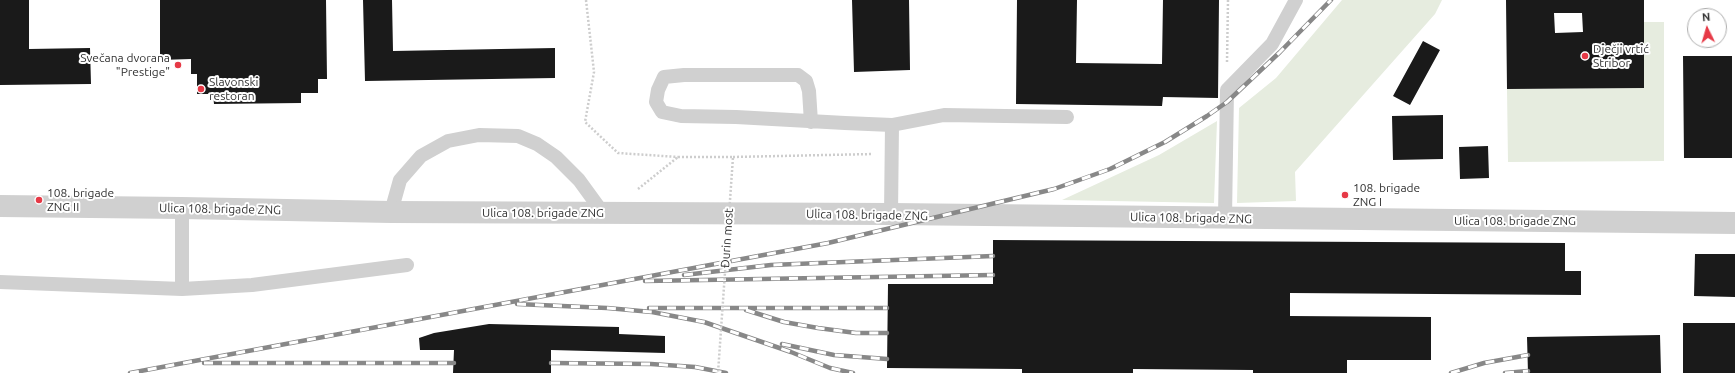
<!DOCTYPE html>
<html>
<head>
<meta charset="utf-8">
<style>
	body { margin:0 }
	#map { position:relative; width:1735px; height:373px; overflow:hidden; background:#fff; font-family:Ubuntu,sans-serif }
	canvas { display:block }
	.north { position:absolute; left:1687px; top:8px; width:40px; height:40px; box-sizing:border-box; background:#fff; border:1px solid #adadad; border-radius:50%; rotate:355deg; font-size:11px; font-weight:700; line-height:16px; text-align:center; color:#333 }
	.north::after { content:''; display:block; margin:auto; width:14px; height:18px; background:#e63946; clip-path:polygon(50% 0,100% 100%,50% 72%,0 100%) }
</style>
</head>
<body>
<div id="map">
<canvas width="1735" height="373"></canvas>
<div class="north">N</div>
</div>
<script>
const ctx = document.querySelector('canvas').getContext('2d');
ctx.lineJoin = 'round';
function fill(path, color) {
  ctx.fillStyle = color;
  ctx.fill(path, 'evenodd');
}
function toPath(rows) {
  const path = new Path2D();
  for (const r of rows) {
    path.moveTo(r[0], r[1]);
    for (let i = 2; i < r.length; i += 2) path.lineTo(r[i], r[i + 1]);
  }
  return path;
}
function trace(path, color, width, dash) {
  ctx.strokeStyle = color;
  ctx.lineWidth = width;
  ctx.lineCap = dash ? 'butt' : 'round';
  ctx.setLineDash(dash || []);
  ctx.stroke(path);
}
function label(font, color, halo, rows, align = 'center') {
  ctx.font = font + ' Ubuntu,sans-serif';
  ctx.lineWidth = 4;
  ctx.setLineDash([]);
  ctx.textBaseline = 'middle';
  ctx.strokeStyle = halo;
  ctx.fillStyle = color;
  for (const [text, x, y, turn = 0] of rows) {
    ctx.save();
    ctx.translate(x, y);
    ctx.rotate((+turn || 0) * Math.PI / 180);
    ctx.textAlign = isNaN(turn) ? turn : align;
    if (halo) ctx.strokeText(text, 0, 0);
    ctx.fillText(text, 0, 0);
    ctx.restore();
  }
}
const green = toPath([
	[1342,0,1442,0,1435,14,1295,172,1296,201,1237,203,1239,108,1276,78],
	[1643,22,1664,22,1664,161,1508,162,1507,89,1644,88],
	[1217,121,1214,203,1062,200,1159,155]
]);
const building = toPath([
	[0,0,29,0,29,49,90,48,91,84,0,85],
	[160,0,326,0,327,79,318,79,318,93,301,93,301,103,214,104,213,94,197,94,197,74,191,74,191,59,160,60],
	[363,0,392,0,393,51,555,48,555,78,365,81],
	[852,0,909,0,910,70,854,72],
	[1017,0,1077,0,1076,63,1162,64,1163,0,1219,0,1218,98,1163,97,1162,106,1016,104],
	[1506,0,1644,0,1644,88,1507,89],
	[1554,13,1582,13,1583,32,1555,33],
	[1423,41,1440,50,1410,105,1393,96],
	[1683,56,1732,56,1732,158,1684,158],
	[1443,115,1443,159,1393,160,1392,116],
	[1488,146,1489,178,1460,179,1459,147],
	[993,240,1565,243,1565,271,1581,271,1581,295,1290,293,1290,316,1431,317,1431,360,1347,360,1347,373,1253,373,1253,370,1133,369,1133,373,1022,373,1022,369,887,368,888,284,993,284],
	[1695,254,1735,254,1735,297,1694,296],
	[1683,323,1735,323,1735,373,1683,373],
	[489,324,619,327,619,334,665,336,665,353,551,350,551,373,453,373,454,350,420,350,419,338,434,333],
	[1660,335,1661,373,1528,373,1527,337]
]);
const path = toPath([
	[586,0,594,72,585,122,618,153,678,157],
	[1227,62,1228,0],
	[733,157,873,154],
	[638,189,678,157]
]);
const service = toPath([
	[811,122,809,91,806,81,798,75,684,75,664,77,658,90,656,102,662,112,681,116,736,117,845,123,892,125,891,214],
	[892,125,944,115,1067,117],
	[391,212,400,180,421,156,448,141,479,135,518,136,537,144,556,157,579,180,603,213],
	[1225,218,1227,90,1272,44,1296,0],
	[0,282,182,289,252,285,407,265],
	[182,289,182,208]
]);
const minor = toPath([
	[0,206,182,208,391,212,891,214,1735,223]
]);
const rail = toPath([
	[684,275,771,265,993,256],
	[645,281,993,275],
	[517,304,607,308,652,312,704,322,791,352,830,368,853,373],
	[649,308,887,308],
	[746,310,784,322,818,328,856,333,887,333],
	[782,344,834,355,887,359],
	[204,363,454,363],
	[551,363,651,364,695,367,726,373],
	[130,373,828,243,1054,189,1110,169,1165,142,1207,116,1227,102,1280,52,1331,0],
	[1451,373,1484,363,1528,355],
	[1505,373,1528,371]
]);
const pathBridge = toPath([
	[678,157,733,157,718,373]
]);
const markers = [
	[1585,56,4,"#e63946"],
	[178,65,4,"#e63946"],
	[201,89,4,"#e63946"],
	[1345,195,4,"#e63946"],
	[39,200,4,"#e63946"]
];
const poiNames = [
	["Dječji vrtić",1593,49],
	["Stribor",1593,63],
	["Svečana dvorana",170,58,"right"],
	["\"Prestige\"",170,72,"right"],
	["Slavonski",209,82],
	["restoran",209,96],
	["108. brigade",1353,188],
	["ZNG I",1353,202],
	["108. brigade",47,193],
	["ZNG II",47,207]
];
const streetNames = [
	["Ulica 108. brigade ZNG",220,209,1],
	["Ulica 108. brigade ZNG",543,213],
	["Ulica 108. brigade ZNG",867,215,1],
	["Ulica 108. brigade ZNG",1191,218,1],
	["Ulica 108. brigade ZNG",1515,221],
	["Đurin most",727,238,-86]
];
fill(green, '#e6ecdf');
fill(building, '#1a1a1a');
trace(path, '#cdcdcd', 2.5, [2, 2]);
trace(service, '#d0d0d0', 14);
trace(minor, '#d0d0d0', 22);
trace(rail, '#888', 4.5);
trace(rail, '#fff', 3, [9]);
trace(pathBridge, '#cdcdcd', 2.5, [2, 2]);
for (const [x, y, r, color] of markers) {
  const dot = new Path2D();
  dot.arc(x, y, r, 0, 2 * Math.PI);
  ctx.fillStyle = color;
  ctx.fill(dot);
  trace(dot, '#fff', 1.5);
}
label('12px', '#333', '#fff', poiNames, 'left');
label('12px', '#333', '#fff', streetNames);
</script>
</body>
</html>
